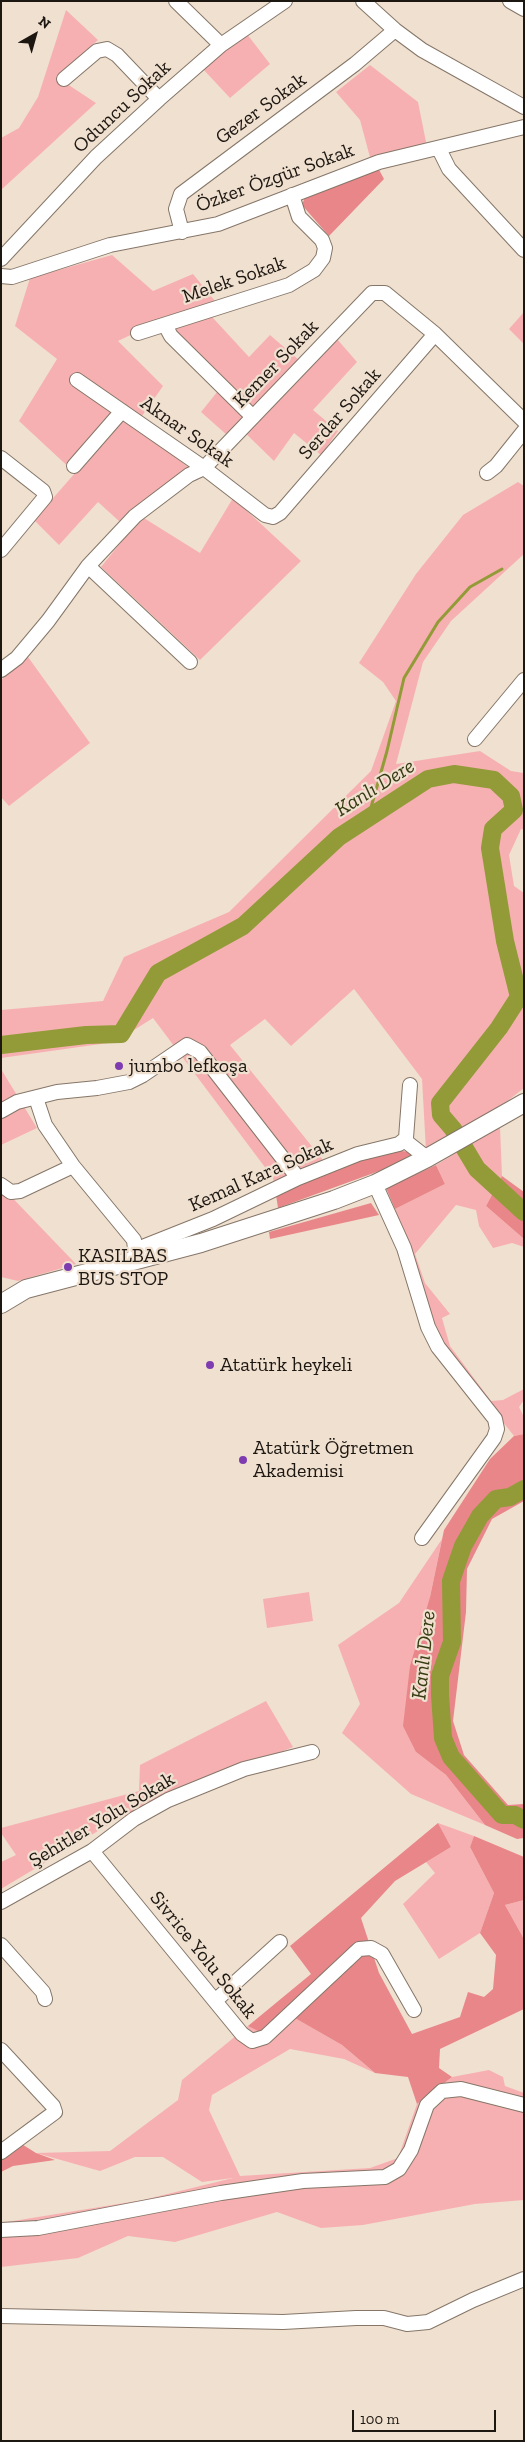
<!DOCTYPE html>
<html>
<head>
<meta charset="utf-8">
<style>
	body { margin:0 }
	#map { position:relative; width:525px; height:2442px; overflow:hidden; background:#f0e0d0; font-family:"Zilla Slab",serif }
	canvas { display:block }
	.frame { position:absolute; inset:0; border:2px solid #1d1711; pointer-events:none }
	.north { position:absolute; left:10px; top:10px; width:50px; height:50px; -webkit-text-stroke:4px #f0e0d0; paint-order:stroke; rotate:38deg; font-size:14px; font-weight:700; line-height:20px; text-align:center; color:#1d1711 }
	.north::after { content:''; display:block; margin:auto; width:18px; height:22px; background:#1d1711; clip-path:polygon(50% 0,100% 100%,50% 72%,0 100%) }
	.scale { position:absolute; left:352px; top:2410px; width:144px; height:22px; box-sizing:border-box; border:2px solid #1d1711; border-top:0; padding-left:6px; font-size:15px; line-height:18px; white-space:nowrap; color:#1d1711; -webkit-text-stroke:4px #f0e0d0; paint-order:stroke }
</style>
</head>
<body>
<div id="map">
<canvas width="525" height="2442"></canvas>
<div class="frame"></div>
<div class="north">N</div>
<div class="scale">100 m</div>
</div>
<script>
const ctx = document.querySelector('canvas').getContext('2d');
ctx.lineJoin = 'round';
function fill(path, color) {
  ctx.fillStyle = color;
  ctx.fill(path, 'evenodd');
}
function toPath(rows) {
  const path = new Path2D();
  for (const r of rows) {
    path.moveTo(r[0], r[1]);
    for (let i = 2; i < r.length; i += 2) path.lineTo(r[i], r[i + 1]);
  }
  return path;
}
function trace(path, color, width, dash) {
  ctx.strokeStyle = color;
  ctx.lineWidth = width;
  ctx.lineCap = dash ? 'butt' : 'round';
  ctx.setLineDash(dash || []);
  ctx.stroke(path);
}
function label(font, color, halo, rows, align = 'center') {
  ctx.font = font + ' "Zilla Slab",serif';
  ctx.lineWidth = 4.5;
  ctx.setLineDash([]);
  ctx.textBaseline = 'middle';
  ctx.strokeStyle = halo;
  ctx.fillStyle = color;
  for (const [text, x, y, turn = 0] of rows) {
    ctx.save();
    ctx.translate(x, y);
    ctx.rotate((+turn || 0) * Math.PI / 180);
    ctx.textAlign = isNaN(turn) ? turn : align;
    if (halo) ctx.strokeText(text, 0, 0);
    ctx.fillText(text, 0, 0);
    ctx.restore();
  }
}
const green = toPath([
	[66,10,98,40,58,78,96,103,1,190,1,138,19,128,38,97],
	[247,34,270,64,230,98,203,69,221,51],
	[370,65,418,102,427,147,371,161,360,120,336,92],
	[112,255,153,291,193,274,215,301,202,306,249,357,270,335,307,367,337,339,357,362,313,410,338,431,321,455,294,433,274,461,238,426,227,435,201,412,226,381,162,320,118,341,163,386,135,426,188,467,131,510,200,553,233,498,301,561,200,660,101,567,130,531,98,502,59,545,34,520,75,473,19,421,57,359,15,326,30,278],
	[524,312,524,344,509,329],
	[518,482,524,486,524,554,451,621,423,662,396,764,480,751,511,771,524,773,524,830,521,829,509,855,514,886,524,893,524,1088,492,1113,426,1151,422,1079,354,989,291,1046,265,1019,230,1045,331,1170,276,1195,273,1178,153,1018,115,1042,1,1058,1,1010,103,1001,124,957,229,912,371,771,396,701,383,682,359,663,416,574,463,515],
	[28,657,90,743,9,806,1,797,1,680],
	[1,1069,37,1128,1,1145],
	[500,1127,502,1176,486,1206,524,1239,524,1247,512,1243,493,1248,479,1226,476,1210,456,1205,415,1254,425,1283,450,1314,442,1318,450,1346,491,1401,503,1400,524,1389,524,1400,519,1407,524,1417,524,1434,514,1436,443,1346,434,1328,395,1209,445,1184,436,1165],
	[1,1186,76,1264,18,1281,1,1277],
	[442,1539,430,1597,416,1752,446,1775,485,1825,411,1794,342,1733,360,1704,338,1645,399,1603],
	[309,1592,313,1621,267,1628,263,1599],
	[266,1701,293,1747,118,1819,1,1889,1,1862,16,1855,1,1833,1,1828,139,1791,140,1765],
	[438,1823,474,1836,470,1847,494,1893,480,1933,439,1959,403,1904,435,1873,426,1862,451,1847],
	[524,1900,524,1939,505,1905],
	[293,2017,342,2045,375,2073,344,2059,290,2049,212,2095,209,2110,240,2176,370,2168,398,2158,417,2104,452,2077,489,2070,503,2077,505,2086,524,2093,524,2200,475,2204,363,2225,321,2228,277,2212,175,2242,128,2236,78,2258,1,2267,1,2223,143,2200,233,2178,202,2182,163,2157,135,2157,100,2171,36,2153,110,2151,178,2100,182,2080,248,2026,263,2033]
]);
const forest = toPath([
	[377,166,384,179,329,236,302,205,306,194],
	[387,1150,414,1152,412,1159,278,1208,276,1195,331,1170],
	[436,1165,445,1184,395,1209,386,1188],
	[502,1176,524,1192,524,1239,486,1206],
	[371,1203,379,1215,270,1239,269,1232],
	[524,1434,524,1501,492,1519,467,1569,466,1612,453,1721,464,1755,508,1805,524,1804,524,1838,517,1839,485,1825,446,1775,416,1752,403,1726,410,1666,430,1597,444,1530,490,1459,514,1436],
	[438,1823,451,1847,395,1881,361,1918,379,1973,412,2034,460,2017,468,1992,484,1997,493,1989,496,1955,480,1933,494,1893,470,1847,474,1836,524,1857,524,1900,505,1905,524,1939,524,2009,440,2049,439,2068,452,2077,417,2104,408,2077,375,2073,342,2045,293,2017,262,2033,248,2026,311,1974,290,1946],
	[20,2143,36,2153,55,2160,13,2166,1,2172,1,2155]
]);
const stream = toPath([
	[368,818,387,751,404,678,438,622,470,587,502,569]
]);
const river = toPath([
	[1,1045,86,1035,121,1034,158,973,243,926,339,837,428,779,454,774,494,780,511,796,514,810,493,829,490,848,505,941,519,997,499,1028,440,1103,441,1115,453,1129,477,1169,524,1212],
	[524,1489,510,1497,496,1499,480,1516,463,1546,451,1581,452,1642,440,1676,440,1695,443,1738,451,1757,502,1815,515,1815,524,1820]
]);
const minor = toPath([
	[176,1,221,45],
	[363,1,395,30,422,50,524,107],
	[510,1,524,9],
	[64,79,97,51,107,49,117,55,159,99],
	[439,149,449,169,524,250],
	[182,232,176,209,181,194,355,64,395,30],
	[1,259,96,157,159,99,221,45,285,1],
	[1,276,12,277,110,245,218,224,379,162,524,127],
	[165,325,171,336,253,417],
	[138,333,289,285,314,270,323,258,325,248,322,240,299,217,292,195],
	[77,380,204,468,265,515,273,517,280,513,435,334],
	[1,458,43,491,45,497,1,550],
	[74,466,122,411],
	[487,473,496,466,524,431],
	[88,566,190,662],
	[1,670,17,658,48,621,88,566,135,516,189,475,204,468,372,293,385,293,435,334,524,421],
	[475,739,524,680],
	[36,1098,45,1125,73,1166,134,1240,136,1259],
	[1,1111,17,1102,57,1092,97,1088,129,1082,143,1075,187,1045,200,1052,298,1178],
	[404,1140,406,1138,410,1085],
	[404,1140,427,1158],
	[375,1184,404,1248,428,1327,438,1347,495,1419,497,1429,494,1438,422,1538],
	[1,1185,11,1192,20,1191,73,1166],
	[135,1250,213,1219,298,1178,358,1154,399,1144,404,1140],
	[92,1851,242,2034,252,2041,265,2037,359,1949,371,1948,382,1954,414,2010],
	[1,1902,92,1851,134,1819,168,1800,244,1769,312,1752],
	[1,1945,43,1992,45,1999],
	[215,2001,280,1942],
	[1,2050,53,2106,55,2112,1,2152],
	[1,2230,38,2228,221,2193,303,2181,385,2177,399,2169,411,2150,427,2105,442,2091,461,2089,524,2105],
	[1,2316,283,2322,356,2318,384,2318,407,2324,418,2323,428,2322,473,2300,524,2279]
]);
const major = toPath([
	[1,1304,26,1289,201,1243,334,1200,375,1184,427,1158,524,1103]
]);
const markers = [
	[119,1066,5,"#7e3cb0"],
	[68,1267,5,"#7e3cb0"],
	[210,1365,5,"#7e3cb0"],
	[243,1460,5,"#7e3cb0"]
];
const streetNames = [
	["Oduncu Sokak",122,107,-43],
	["Gezer Sokak",261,109,-36],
	["Özker Özgür Sokak",275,178,-20],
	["Melek Sokak",234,280,-19],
	["Kemer Sokak",276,364,-46],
	["Serdar Sokak",340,414,-49],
	["Aknar Sokak",187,432,35],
	["Kemal Kara Sokak",261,1175,-24],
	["Şehitler Yolu Sokak",102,1820,-31],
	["Sivrice Yolu Sokak",203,1955,51]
];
const poiNames = [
	["jumbo lefkoşa",129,1066],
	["KASILBAS",78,1256],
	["BUS STOP",78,1279],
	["Atatürk heykeli",220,1365],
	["Atatürk Öğretmen",253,1448],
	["Akademisi",253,1471]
];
const waterNames = [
	["Kanlı Dere",375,788,-32],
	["Kanlı Dere",424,1655,-84]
];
fill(green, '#f7b0b1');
fill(forest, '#e98689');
trace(stream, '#929b38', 3);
trace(river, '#929b38', 18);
trace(minor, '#857668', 16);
trace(major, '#857668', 20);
trace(minor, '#fff', 14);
trace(major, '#fff', 18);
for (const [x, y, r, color] of markers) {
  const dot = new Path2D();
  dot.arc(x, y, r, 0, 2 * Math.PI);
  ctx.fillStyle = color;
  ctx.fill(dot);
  trace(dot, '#f0e0d0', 2);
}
label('20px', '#1d1711', '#f0e0d0', streetNames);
label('20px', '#1d1711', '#f0e0d0', poiNames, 'left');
label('italic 21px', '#373b12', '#f0e0d0', waterNames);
</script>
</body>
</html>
